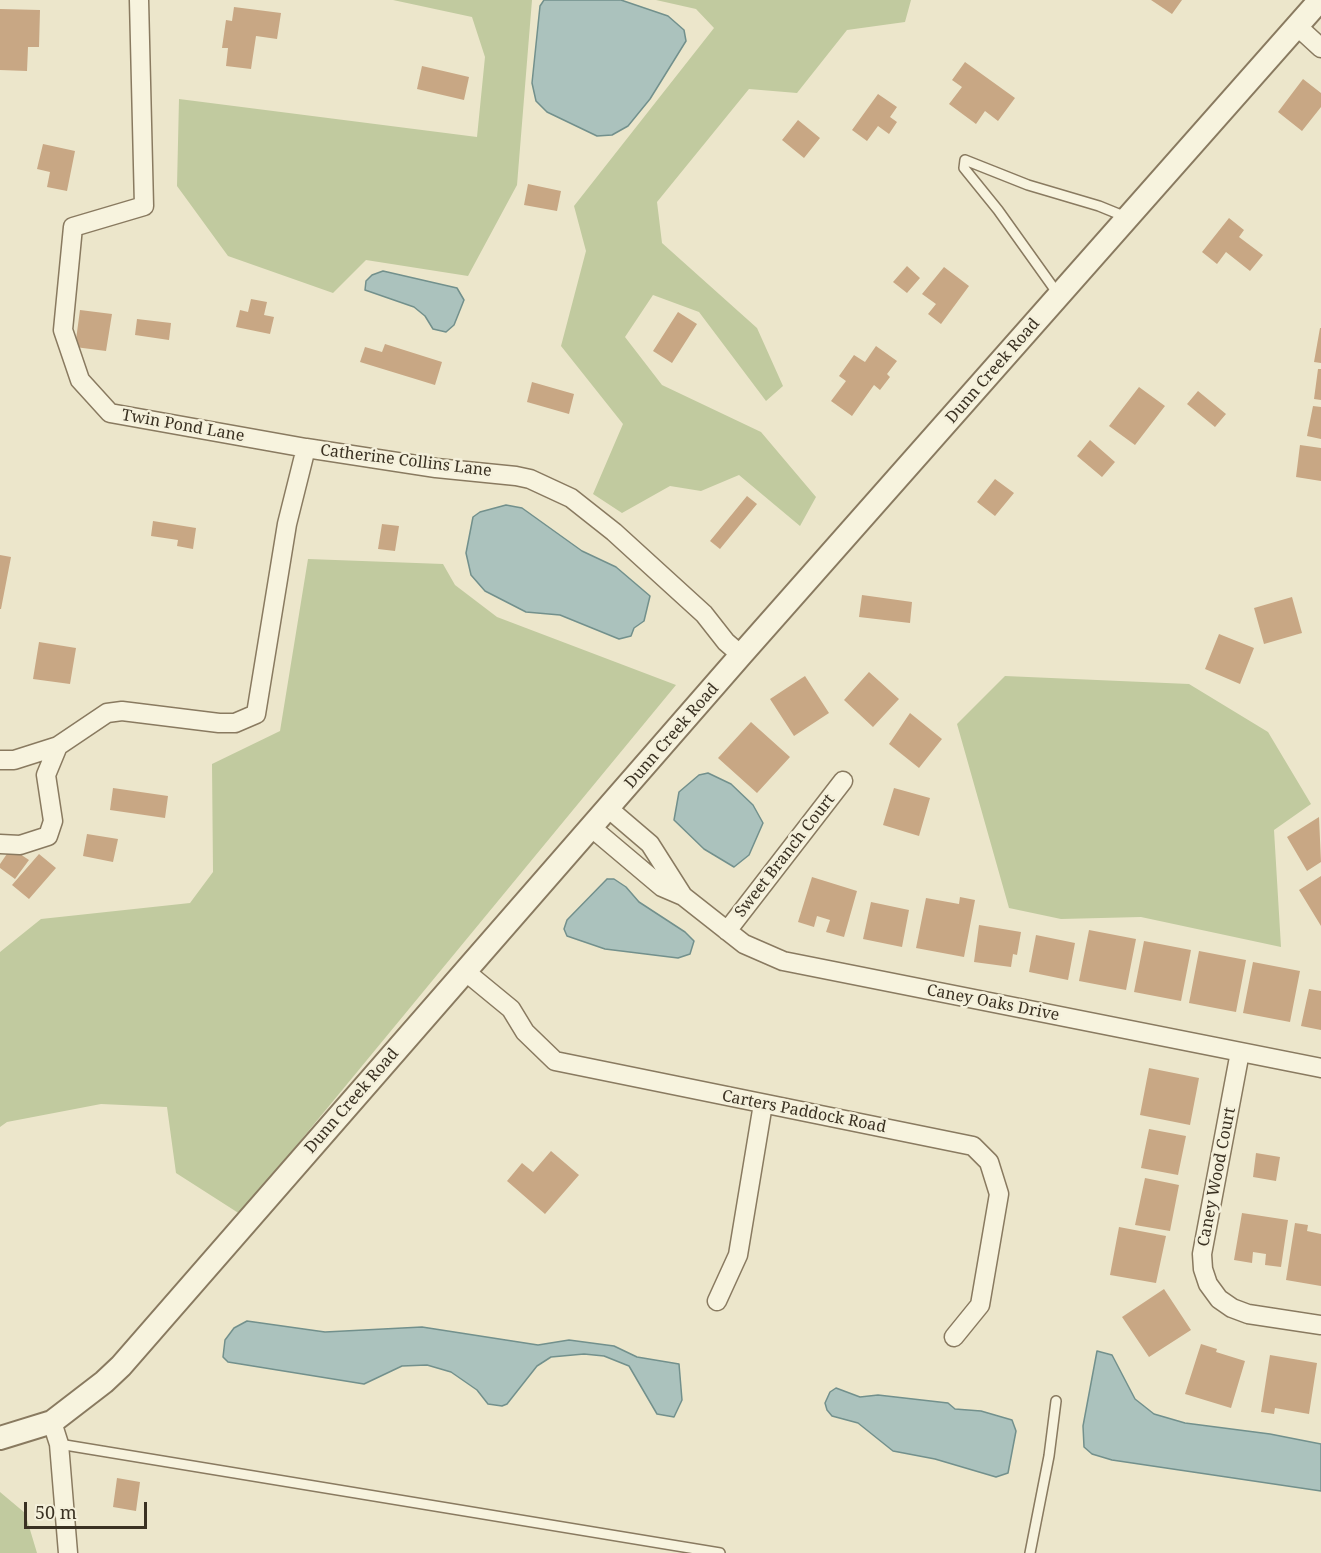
<!DOCTYPE html>
<html>
<head>
<meta charset="utf-8">
<style>
	body { margin:0 }
	#map { position:relative; width:1321px; height:1553px; overflow:hidden; background:#ece6cb; font-family:"Noto Serif",serif }
	canvas { display:block }
	.scale { position:absolute; left:24px; top:1502px; width:123px; height:27px; box-sizing:border-box; border:3px solid #3a3122; border-top:0; padding-left:8px; font-size:18px; line-height:21px; white-space:nowrap; color:#3a3122; -webkit-text-stroke:4px #f4f0db; paint-order:stroke }
</style>
</head>
<body>
<div id="map">
<canvas width="1321" height="1553"></canvas>
<div class="scale">50 m</div>
</div>
<script>
const ctx = document.querySelector('canvas').getContext('2d');
ctx.lineJoin = 'round';
function fill(path, color) {
  ctx.fillStyle = color;
  ctx.fill(path, 'evenodd');
}
function toPath(rows) {
  const path = new Path2D();
  for (const r of rows) {
    path.moveTo(r[0], r[1]);
    for (let i = 2; i < r.length; i += 2) path.lineTo(r[i], r[i + 1]);
  }
  return path;
}
function trace(path, color, width, dash) {
  ctx.strokeStyle = color;
  ctx.lineWidth = width;
  ctx.lineCap = dash ? 'butt' : 'round';
  ctx.setLineDash(dash || []);
  ctx.stroke(path);
}
function label(font, color, halo, rows, align = 'center') {
  ctx.font = font + ' "Noto Serif",serif';
  ctx.lineWidth = 5;
  ctx.setLineDash([]);
  ctx.textBaseline = 'middle';
  ctx.strokeStyle = halo;
  ctx.fillStyle = color;
  for (const [text, x, y, turn = 0] of rows) {
    ctx.save();
    ctx.translate(x, y);
    ctx.rotate((+turn || 0) * Math.PI / 180);
    ctx.textAlign = isNaN(turn) ? turn : align;
    if (halo) ctx.strokeText(text, 0, 0);
    ctx.fillText(text, 0, 0);
    ctx.restore();
  }
}
const green = toPath([
	[393,0,532,0,517,185,468,276,366,260,333,293,228,256,177,186,179,99,477,137,485,57,472,17],
	[656,0,911,0,905,22,847,30,797,93,749,89,657,202,662,243,757,328,783,386,766,401,699,312,653,295,625,337,662,385,761,432,816,497,800,526,739,475,701,491,670,486,622,513,593,494,623,424,561,346,586,251,574,206,714,28,696,9],
	[308,559,443,564,455,585,497,617,676,685,240,1214,176,1173,167,1107,101,1104,7,1122,0,1127,0,952,41,919,190,903,213,872,212,764,280,731],
	[1005,676,1189,684,1268,732,1311,804,1274,830,1281,947,1141,917,1061,919,1009,908,957,724],
	[0,1492,25,1513,37,1553,0,1553]
]);
const water = toPath([
	[544,0,621,0,668,16,684,30,686,41,650,99,628,126,612,135,597,136,547,112,536,101,532,83,540,6,544,0],
	[383,271,457,288,464,300,454,325,446,332,433,329,425,316,414,307,365,290,366,281,372,275,383,271],
	[506,505,522,508,582,551,616,567,650,596,644,621,634,628,631,636,619,639,560,615,526,612,485,591,471,575,466,553,473,517,480,512,506,505],
	[708,773,731,784,753,805,763,823,749,855,734,867,704,849,674,820,679,792,699,775,708,773],
	[607,879,614,879,626,887,639,902,685,932,694,941,690,954,678,958,605,949,567,936,564,929,567,920,607,879],
	[247,1321,325,1332,422,1327,538,1345,569,1340,614,1346,637,1357,679,1364,682,1400,674,1417,657,1414,629,1366,604,1356,584,1354,551,1357,537,1366,507,1404,502,1406,488,1404,477,1390,451,1372,427,1365,402,1366,364,1384,228,1362,223,1357,225,1340,234,1328,247,1321],
	[1097,1351,1112,1355,1135,1399,1154,1414,1185,1423,1270,1434,1321,1444,1321,1491,1112,1460,1092,1454,1084,1447,1083,1426,1097,1351],
	[836,1388,860,1397,878,1395,948,1403,955,1409,981,1411,1012,1420,1016,1431,1008,1473,996,1477,935,1459,893,1451,858,1423,832,1416,827,1410,825,1403,830,1392,836,1388]
]);
const building = toPath([
	[1151,0,1182,0,1172,14],
	[234,7,281,13,277,39,256,36,251,69,226,66,228,48,222,48,226,20,232,21],
	[0,9,40,10,39,47,28,47,27,71,0,70],
	[965,62,1015,98,998,121,985,111,976,124,949,104,962,87,952,80],
	[422,66,469,77,464,100,417,89],
	[1303,79,1321,93,1321,107,1302,131,1278,112],
	[878,94,897,107,890,117,897,122,889,134,878,126,867,141,852,130],
	[798,120,820,138,804,158,782,140],
	[43,144,75,151,67,191,47,187,50,172,37,169],
	[528,184,561,191,557,211,524,205],
	[1229,218,1244,230,1239,237,1263,255,1250,271,1226,252,1217,264,1202,252],
	[907,266,920,278,907,293,893,282],
	[944,267,969,286,941,324,928,314,936,304,922,294],
	[251,299,267,302,264,315,274,317,270,334,236,327,240,310,248,312],
	[80,310,112,314,106,351,75,347],
	[678,312,697,324,672,363,653,351],
	[137,319,171,323,169,340,135,335],
	[1320,328,1321,328,1321,363,1314,362],
	[385,344,442,362,435,385,360,362,365,347,382,352],
	[876,346,897,361,887,374,890,377,880,390,874,385,852,416,831,401,846,381,839,376,854,355,865,362],
	[1318,369,1321,369,1321,400,1314,399],
	[532,382,574,394,569,414,527,402],
	[1139,387,1165,406,1135,445,1109,426],
	[1198,391,1226,414,1215,427,1187,404],
	[1313,406,1321,407,1321,439,1307,436],
	[1090,440,1115,462,1102,477,1077,456],
	[1300,445,1321,448,1321,481,1296,477],
	[995,479,1014,493,995,516,977,502],
	[747,496,757,504,720,549,710,541],
	[153,521,196,528,193,549,177,546,178,540,151,536],
	[382,524,399,526,395,551,378,549],
	[0,555,11,557,1,609,0,609],
	[862,595,912,602,910,623,859,617],
	[1292,597,1302,633,1264,644,1254,608],
	[1219,634,1254,648,1240,684,1205,669],
	[39,642,76,648,70,684,33,679],
	[869,672,899,699,873,727,844,700],
	[805,676,829,713,794,736,770,699],
	[910,713,942,739,919,768,889,744],
	[751,722,790,757,757,793,718,758],
	[113,788,168,796,165,818,110,810],
	[894,788,930,798,919,836,883,825],
	[1319,817,1321,862,1307,871,1287,837],
	[87,834,118,839,113,862,83,856],
	[11,848,29,860,15,879,0,868,0,864],
	[39,854,56,868,29,899,12,885],
	[1321,876,1321,926,1299,890],
	[812,877,857,891,844,937,826,932,830,920,817,916,814,927,798,922],
	[960,897,975,900,964,957,916,948,926,898,959,904],
	[871,902,909,910,902,947,863,939],
	[979,925,1021,932,1017,955,1013,954,1011,967,974,962],
	[1089,930,1136,939,1126,990,1079,981],
	[1036,935,1075,943,1068,980,1029,972],
	[1144,941,1191,950,1181,1001,1134,992],
	[1199,951,1246,960,1236,1012,1189,1003],
	[1253,962,1300,971,1290,1022,1243,1013],
	[1309,989,1321,991,1321,1030,1301,1026],
	[1149,1068,1199,1078,1190,1125,1140,1115],
	[1149,1129,1186,1136,1178,1175,1141,1168],
	[551,1151,579,1175,545,1214,507,1181,522,1163,533,1172],
	[1256,1153,1280,1157,1276,1181,1253,1177],
	[1145,1178,1179,1185,1170,1231,1135,1225],
	[1242,1213,1288,1220,1281,1267,1265,1265,1266,1254,1253,1252,1252,1263,1234,1260],
	[1295,1223,1308,1225,1307,1231,1321,1234,1321,1286,1286,1280],
	[1119,1227,1166,1236,1156,1283,1110,1275],
	[1164,1289,1191,1330,1149,1357,1122,1317],
	[1201,1344,1217,1349,1216,1352,1245,1361,1231,1408,1185,1394],
	[1270,1355,1317,1363,1309,1414,1275,1408,1274,1414,1261,1412],
	[117,1478,140,1482,136,1511,113,1507]
]);
const service = toPath([
	[1058,294,998,210,964,168,965,160,1028,185,1099,206,1126,217],
	[59,1444,720,1553],
	[1030,1553,1049,1456,1056,1401]
]);
const minor = toPath([
	[139,0,144,206,73,227,63,330,80,380,110,413,306,448],
	[1297,26,1321,48],
	[0,760,14,760,58,746,107,713,122,711,219,723,235,723,256,714,287,524,306,448,436,468,516,476,530,479,571,498,614,532,704,614,726,642,741,655],
	[609,809,650,844,683,896],
	[592,828,662,887,683,896,744,944,783,961,1321,1068],
	[0,844,20,845,48,836,53,821,46,775,58,746],
	[727,931,843,781],
	[466,972,511,1009,525,1032,555,1061,973,1146,989,1162,999,1194,980,1305,954,1337],
	[1240,1052,1202,1254,1203,1269,1208,1284,1219,1299,1232,1308,1248,1314,1321,1325],
	[717,1301,738,1255,763,1104],
	[52,1422,59,1444,68,1553]
]);
const tertiary = toPath([
	[0,1438,52,1422,104,1382,121,1366,741,655,1320,0]
]);
const streetNames = [
	["Dunn Creek Road",993,371,-49],
	["Twin Pond Lane",183,426,10],
	["Catherine Collins Lane",406,461,7],
	["Dunn Creek Road",672,736,-49],
	["Sweet Branch Court",785,856,-52],
	["Caney Oaks Drive",993,1003,11],
	["Dunn Creek Road",352,1101,-49],
	["Carters Paddock Road",804,1112,11],
	["Caney Wood Court",1217,1177,-79]
];
fill(green, '#c1ca9f');
fill(water, '#abc2bd');
trace(water, '#72908c', 1.5);
fill(building, '#c8a784');
trace(service, '#897a60', 12);
trace(minor, '#897a60', 21);
trace(tertiary, '#897a60', 26);
trace(service, '#f7f3de', 9);
trace(minor, '#f7f3de', 18);
trace(tertiary, '#f7f3de', 22);
label('16px', '#3a3122', '#f4f0db', streetNames);
</script>
</body>
</html>
